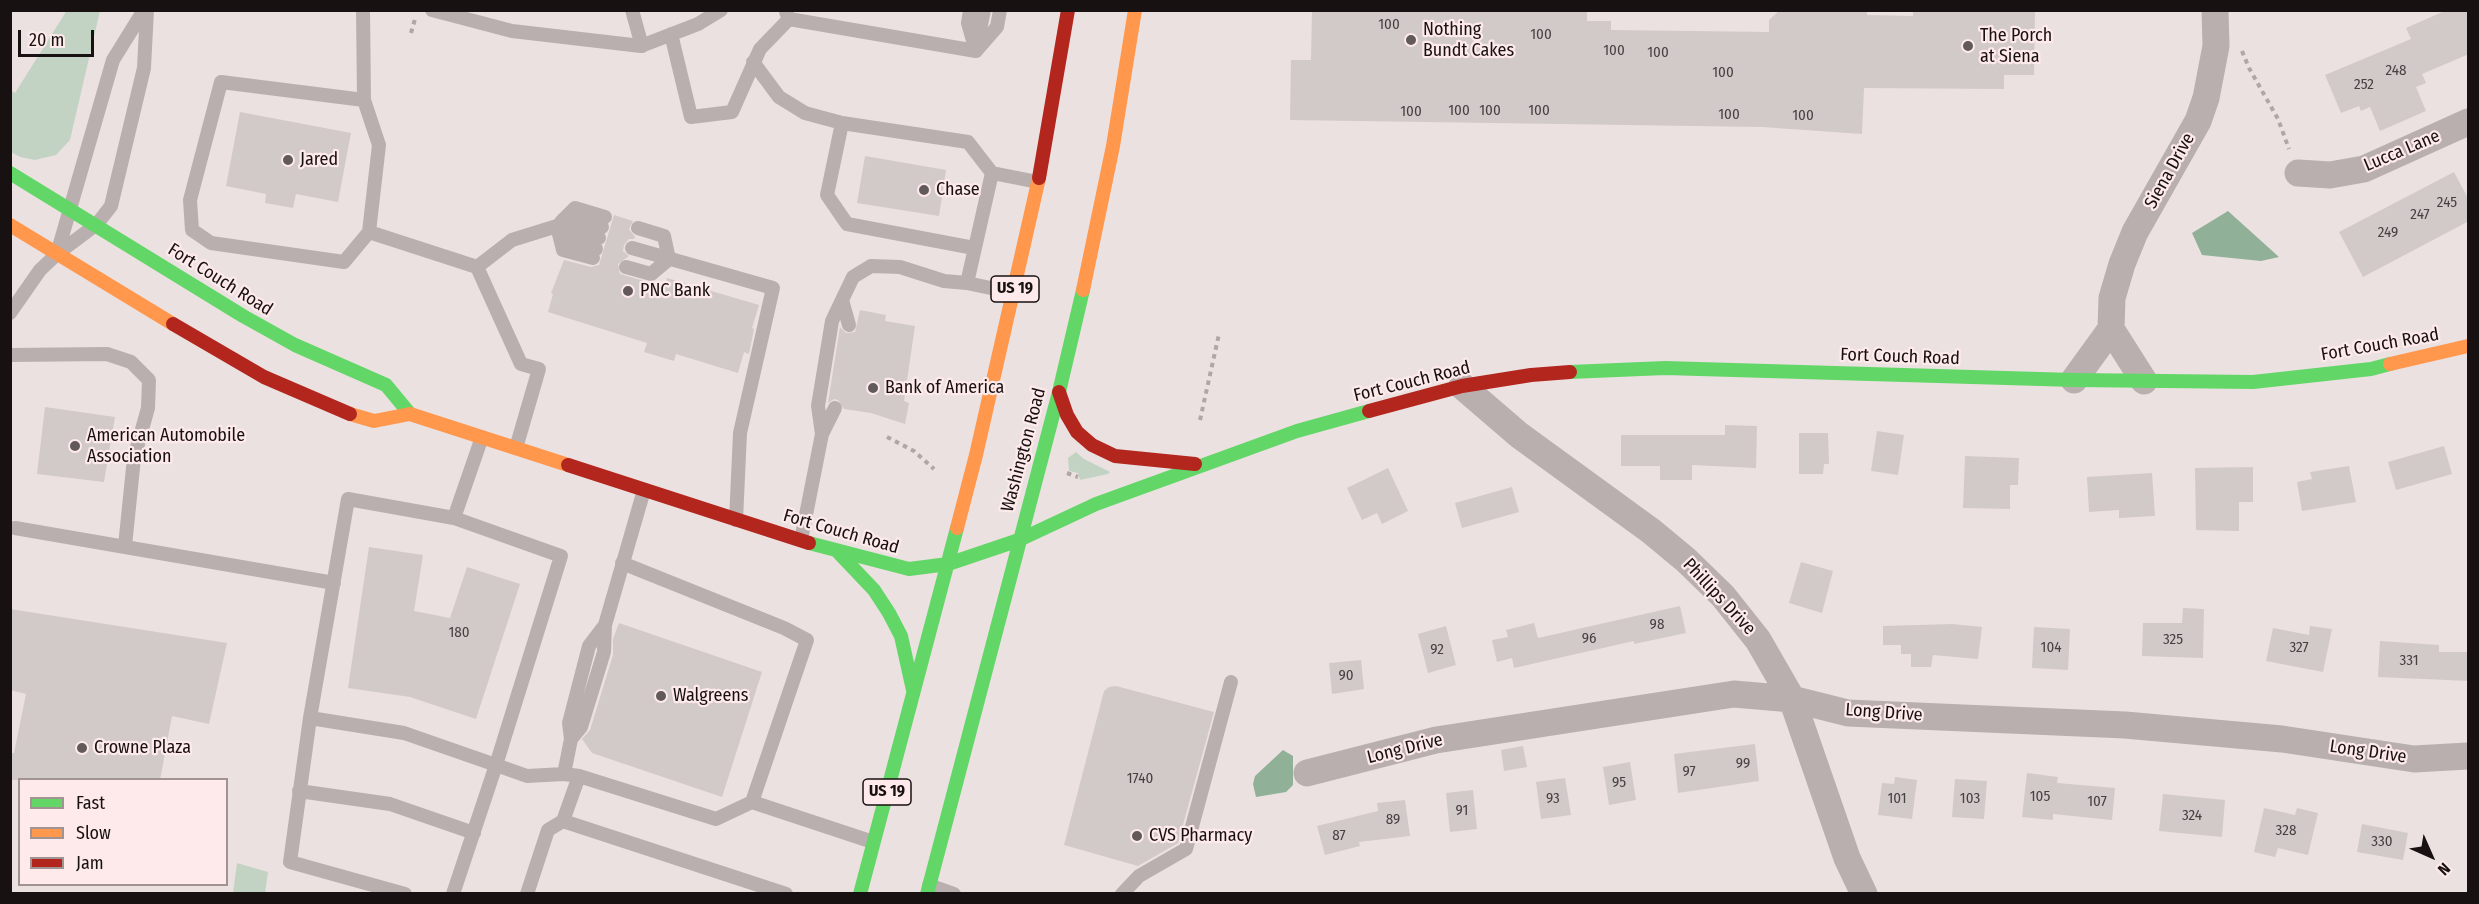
<!DOCTYPE html>
<html>
<head>
<meta charset="utf-8">
<style>
	body { margin:0 }
	#map { position:relative; width:2479px; height:904px; overflow:hidden; background:#ece1e1; font-family:"Fira Sans Condensed",sans-serif }
	canvas { display:block }
	.frame { position:absolute; inset:0; border:12px solid #181111; pointer-events:none }
	.legend { position:absolute; left:18px; top:778px; width:210px; height:108px; box-sizing:border-box; background:#feeaea; border:2px solid #a29393; margin:0; padding:8px 10px; list-style:none; font-size:18px; color:#181111 }
	.legend li { display:flex; align-items:center; gap:12px; height:30px }
	.legend b { width:30px; border:2px solid #a29393 }
	.north { position:absolute; left:2401px; top:826px; width:60px; height:60px; -webkit-text-stroke:4px #feeaea; paint-order:stroke; rotate:135deg; font-size:16px; font-weight:700; line-height:24px; text-align:center; color:#181111 }
	.north::after { content:''; display:block; margin:auto; width:21px; height:27px; background:#181111; clip-path:polygon(50% 0,100% 100%,50% 72%,0 100%) }
	.scale { position:absolute; left:18px; top:30px; width:76px; height:27px; box-sizing:border-box; border:3px solid #181111; border-top:0; padding-left:8px; font-size:18px; line-height:21px; white-space:nowrap; color:#181111; -webkit-text-stroke:4px #feeaea; paint-order:stroke }
</style>
</head>
<body>
<div id="map">
<canvas width="2479" height="904"></canvas>
<div class="frame"></div>
<ul class="legend">
<li><b style="height:8px;background:#63d668"></b>Fast</li>
<li><b style="height:8px;background:#ff974d"></b>Slow</li>
<li><b style="height:8px;background:#b3261e"></b>Jam</li>
</ul>
<div class="north">N</div>
<div class="scale">20 m</div>
</div>
<script>
const ctx = document.querySelector('canvas').getContext('2d');
ctx.lineJoin = 'round';
function fill(path, color) {
  ctx.fillStyle = color;
  ctx.fill(path, 'evenodd');
}
function toPath(rows) {
  const path = new Path2D();
  for (const r of rows) {
    path.moveTo(r[0], r[1]);
    for (let i = 2; i < r.length; i += 2) path.lineTo(r[i], r[i + 1]);
  }
  return path;
}
function trace(path, color, width, dash) {
  ctx.strokeStyle = color;
  ctx.lineWidth = width;
  ctx.lineCap = dash ? 'butt' : 'round';
  ctx.setLineDash(dash || []);
  ctx.stroke(path);
}
function label(font, color, halo, rows, align = 'center') {
  ctx.font = font + ' "Fira Sans Condensed",sans-serif';
  ctx.lineWidth = 4.5;
  ctx.setLineDash([]);
  ctx.textBaseline = 'middle';
  ctx.strokeStyle = halo;
  ctx.fillStyle = color;
  for (const [text, x, y, turn = 0] of rows) {
    ctx.save();
    ctx.translate(x, y);
    ctx.rotate((+turn || 0) * Math.PI / 180);
    ctx.textAlign = isNaN(turn) ? turn : align;
    if (halo) ctx.strokeText(text, 0, 0);
    ctx.fillText(text, 0, 0);
    ctx.restore();
  }
}
const green = toPath([
	[67,10,100,11,70,140,56,155,35,160,20,157,11,152,11,90,15,93],
	[1076,452,1084,459,1110,472,1108,474,1080,480,1078,473,1069,471,1068,458],
	[237,863,268,872,265,893,233,893]
]);
const water = toPath([
	[2228,211,2279,257,2261,261,2202,255,2192,233],
	[1283,750,1293,756,1293,785,1286,792,1256,797,1253,784,1255,776]
]);
const building = toPath([
	[1312,10,1587,10,1587,21,1611,21,1611,30,1769,32,1769,20,1780,10,1867,10,1867,15,1913,16,1913,12,2035,11,2034,75,2004,75,2004,89,1864,88,1862,134,1762,127,1290,120,1291,60,1311,60],
	[2447,10,2469,10,2469,54,2422,74,2426,83,2416,87,2426,111,2380,131,2370,107,2361,111,2359,106,2341,113,2325,75,2411,39,2406,28],
	[240,112,351,133,338,202,296,194,293,208,265,203,266,194,226,186],
	[865,156,946,170,939,216,857,203],
	[2454,172,2469,200,2469,221,2363,277,2339,232],
	[614,215,633,221,629,229,635,237,634,239,629,239,624,245,623,251,629,256,618,264,620,274,665,287,667,278,759,305,752,328,754,329,749,354,744,352,738,373,676,354,674,361,644,352,647,343,548,312,553,294,551,293,564,260,591,267,599,265],
	[860,310,886,315,885,321,915,326,904,401,909,403,905,424,871,413,844,409,838,400,834,399,828,403,840,327,846,333,855,332],
	[45,407,115,417,104,482,37,474],
	[1725,425,1757,426,1756,468,1692,465,1692,480,1660,480,1660,466,1621,466,1621,435,1725,435],
	[1877,431,1904,435,1898,475,1871,471],
	[1799,433,1828,433,1829,464,1824,464,1823,474,1799,474],
	[2444,446,2452,474,2396,490,2388,462],
	[1965,456,2019,458,2018,485,2010,485,2010,509,1963,508],
	[2349,466,2356,502,2302,511,2297,482,2312,479,2310,472],
	[2253,467,2253,502,2239,502,2239,531,2196,530,2195,468],
	[1388,468,1408,511,1382,524,1377,513,1362,520,1347,488],
	[2152,473,2155,516,2119,518,2119,510,2089,512,2087,477],
	[1512,487,1519,512,1462,528,1455,503],
	[369,547,423,555,414,611,450,618,467,567,520,584,476,719,410,697,348,688],
	[1801,562,1833,571,1822,613,1789,603],
	[1680,606,1686,633,1634,644,1634,641,1514,668,1512,658,1497,662,1492,640,1508,637,1506,630,1534,623,1538,638],
	[2183,608,2204,609,2203,658,2142,656,2143,623,2182,623],
	[10,609,227,643,209,724,172,716,160,780,10,780,10,753,14,753,26,694,10,690],
	[619,623,762,672,722,797,592,753,582,739,590,730,613,655,613,639],
	[1952,624,1982,627,1978,659,1933,655,1931,667,1911,667,1911,654,1901,654,1901,645,1883,645,1883,626],
	[1446,626,1456,665,1428,673,1418,634],
	[2310,626,2332,629,2323,672,2266,661,2273,628,2309,635],
	[2034,627,2070,629,2068,670,2032,668],
	[2380,641,2439,645,2439,652,2469,652,2469,681,2378,677],
	[1361,660,1364,689,1332,694,1329,663],
	[1116,686,1214,712,1178,843,1138,866,1064,845,1104,691,1109,687],
	[1755,744,1759,781,1678,793,1674,754],
	[1523,746,1527,767,1504,771,1501,750],
	[1630,762,1636,800,1609,805,1603,767],
	[2027,773,2058,777,2057,783,2115,788,2112,820,2053,814,2053,820,2022,817],
	[1895,777,1917,780,1912,819,1878,815,1882,783,1894,784],
	[1565,778,1571,815,1541,819,1536,782],
	[1955,779,1987,781,1984,819,1952,817],
	[1473,790,1477,829,1450,832,1446,793],
	[2163,794,2225,800,2222,837,2159,831],
	[1405,800,1410,836,1359,842,1360,846,1325,855,1317,826,1378,811,1377,803],
	[2264,808,2295,815,2297,808,2318,813,2308,855,2278,848,2275,857,2254,852],
	[2362,824,2408,833,2403,860,2357,852]
]);
const path = toPath([
	[411,33,415,19],
	[2242,51,2249,68,2278,119,2289,149],
	[1200,420,1219,334],
	[887,437,914,451,934,469],
	[1067,473,1078,477]
]);
const lane = toPath([
	[363,10,364,100,379,145,369,232,344,262,211,243,192,230,190,200,221,82,364,100],
	[432,10,512,31,641,46,698,24,721,10],
	[632,10,642,46],
	[970,10,968,23,976,51],
	[786,12,789,19,976,51],
	[671,34,691,117,732,112,760,49,789,19],
	[976,49,984,10],
	[976,51,997,27,1000,10],
	[753,62,779,97,805,113,842,123],
	[561,222,575,208,605,217],
	[557,226,563,250,593,258],
	[557,226,599,238],
	[638,228,664,236,669,259],
	[560,230,566,239,596,249],
	[369,232,477,267],
	[632,248,773,288,740,433,736,520],
	[974,248,847,224,827,195,842,123,968,142,992,173,1038,182],
	[57,254,113,60,144,10],
	[626,267,651,274,669,259],
	[967,283,992,173],
	[10,313,40,270,57,254,97,224,111,206,144,68,147,10],
	[849,325,842,300,853,277,871,266,900,267,944,281,967,283,1014,293],
	[10,355,107,354,131,362,149,380,148,408,134,458,125,546],
	[822,434,818,406,832,321,842,300],
	[516,448,539,369,521,364,477,267,512,240,557,226,572,218,602,227],
	[15,528,334,583],
	[801,540,822,434,835,408],
	[622,563,784,628,807,640,752,802,873,842],
	[310,718,404,733,496,765,561,556,454,518],
	[571,739,581,727,604,652,605,625,644,490],
	[564,774,571,739,569,723,589,646,605,625],
	[299,791,390,804,474,833],
	[563,821,579,776],
	[929,885,954,894],
	[405,894,290,862,310,718,348,499,454,518,482,437],
	[453,894,496,765,527,776,564,774,579,776,716,819,752,802],
	[527,894,548,830,563,821,786,894],
	[1122,894,1139,876,1186,849,1231,682]
]);
const street = toPath([
	[2298,173,2330,175,2364,169,2468,122],
	[2111,329,2144,381],
	[2074,380,2111,329,2112,298,2122,264,2135,232,2198,121,2206,98,2216,46,2215,10],
	[1462,386,1519,435,1651,531,1686,560,1723,596,1758,640,1792,699,1847,858,1864,894],
	[1307,773,1436,740,1734,694,1792,699,1848,713,2125,725,2282,739,2414,759,2468,756]
]);
const fast = toPath([
	[10,173,243,316,295,345,386,385,410,414],
	[1570,372,1665,368,2074,380,2253,382,2371,369,2390,364],
	[809,543,909,569,948,564,1019,540,1096,504,1297,431,1369,411],
	[837,551,874,590,889,613,901,636,913,690],
	[860,894,957,528],
	[927,894,1059,392,1083,290]
]);
const slow = toPath([
	[10,225,173,324],
	[1083,290,1113,146,1135,10],
	[2390,364,2468,346],
	[350,414,374,421,410,414,568,465],
	[957,528,976,455,1039,178]
]);
const jam = toPath([
	[1039,178,1068,10],
	[173,324,264,377,350,414],
	[1059,392,1067,415,1077,432,1092,445,1115,456,1195,464],
	[1369,411,1462,386,1531,375,1570,372],
	[568,465,809,543]
]);
const markers = [
	[1411,40,6,"#625a5a"],
	[1968,46,6,"#625a5a"],
	[288,160,6,"#625a5a"],
	[924,190,6,"#625a5a"],
	[628,291,6,"#625a5a"],
	[873,388,6,"#625a5a"],
	[75,446,6,"#625a5a"],
	[661,696,6,"#625a5a"],
	[82,748,6,"#625a5a"],
	[1137,836,6,"#625a5a"]
];
const numberNames = [
	["100",1389,25],
	["100",1541,35],
	["100",1614,51],
	["100",1658,53],
	["248",2396,71],
	["100",1723,73],
	["252",2364,85],
	["100",1459,111],
	["100",1490,111],
	["100",1539,111],
	["100",1411,112],
	["100",1729,115],
	["100",1803,116],
	["245",2447,203],
	["247",2420,215],
	["249",2388,233],
	["98",1657,625],
	["180",459,633],
	["96",1589,639],
	["325",2173,640],
	["104",2051,648],
	["327",2299,648],
	["92",1437,650],
	["331",2409,661],
	["90",1346,676],
	["99",1743,764],
	["97",1689,772],
	["1740",1140,779],
	["95",1619,783],
	["105",2040,797],
	["93",1553,799],
	["101",1897,799],
	["103",1970,799],
	["107",2097,802],
	["91",1462,811],
	["324",2192,816],
	["89",1393,820],
	["328",2286,831],
	["87",1339,836],
	["330",2382,842]
];
const shields = [
	[1015,289,48],
	[887,792,48]
];
const shieldNames = [
	["US 19",1015,289],
	["US 19",887,792]
];
const poiNames = [
	["Nothing",1423,30],
	["Bundt Cakes",1423,51],
	["The Porch",1980,36],
	["at Siena",1980,57],
	["Jared",300,160],
	["Chase",936,190],
	["PNC Bank",640,291],
	["Bank of America",885,388],
	["American Automobile",87,436],
	["Association",87,457],
	["Walgreens",673,696],
	["Crowne Plaza",94,748],
	["CVS Pharmacy",1149,836]
];
const streetNames = [
	["Lucca Lane",2402,151,-23],
	["Siena Drive",2170,171,-61],
	["Fort Couch Road",220,280,32],
	["Fort Couch Road",2380,345,-10],
	["Fort Couch Road",1900,357,2],
	["Fort Couch Road",1412,382,-14],
	["Washington Road",1024,450,-75],
	["Fort Couch Road",841,532,16],
	["Phillips Drive",1719,597,47],
	["Long Drive",1884,713,4],
	["Long Drive",1405,749,-14],
	["Long Drive",2368,752,8]
];
fill(green, '#c2d3c3');
fill(water, '#90b198');
fill(building, '#d2c9c9');
trace(path, '#afa6a6', 4, [4.5, 4.5]);
trace(lane, '#baafaf', 14);
trace(street, '#baafaf', 27);
trace(fast, '#63d668', 14);
trace(slow, '#ff974d', 14);
trace(jam, '#b3261e', 14);
for (const [x, y, r, color] of markers) {
  const dot = new Path2D();
  dot.arc(x, y, r, 0, 2 * Math.PI);
  ctx.fillStyle = color;
  ctx.fill(dot);
  trace(dot, '#feeaea', 2);
}
label('15px', '#484141', null, numberNames);
for (const [x, y, w] of shields) {
  const box = new Path2D();
  box.roundRect(x - w / 2, y - 13, w, 26, 4.5);
  ctx.fillStyle = '#feeaea';
  ctx.fill(box);
  trace(box, '#181111', 1.5);
}
label('bold 16px', '#181111', null, shieldNames);
label('18px', '#181111', '#feeaea', poiNames, 'left');
label('18px', '#181111', '#feeaea', streetNames);
</script>
</body>
</html>
